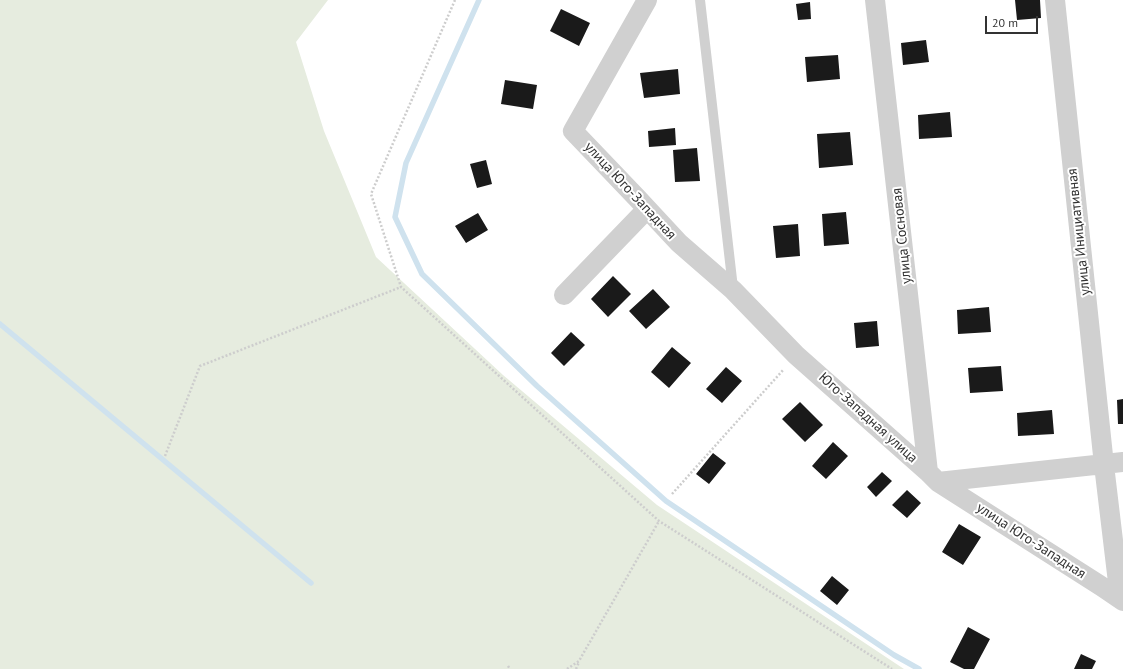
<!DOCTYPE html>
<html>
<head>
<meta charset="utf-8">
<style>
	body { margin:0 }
	#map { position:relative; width:1123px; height:669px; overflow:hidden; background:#fff; font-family:"PT Sans",sans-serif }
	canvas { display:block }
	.scale { position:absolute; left:985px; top:16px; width:53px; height:18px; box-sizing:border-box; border:2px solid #333; border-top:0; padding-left:5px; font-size:12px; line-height:14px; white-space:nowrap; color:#333; -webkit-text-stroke:3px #fff; paint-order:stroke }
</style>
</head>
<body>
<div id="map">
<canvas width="1123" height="669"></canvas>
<div class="scale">20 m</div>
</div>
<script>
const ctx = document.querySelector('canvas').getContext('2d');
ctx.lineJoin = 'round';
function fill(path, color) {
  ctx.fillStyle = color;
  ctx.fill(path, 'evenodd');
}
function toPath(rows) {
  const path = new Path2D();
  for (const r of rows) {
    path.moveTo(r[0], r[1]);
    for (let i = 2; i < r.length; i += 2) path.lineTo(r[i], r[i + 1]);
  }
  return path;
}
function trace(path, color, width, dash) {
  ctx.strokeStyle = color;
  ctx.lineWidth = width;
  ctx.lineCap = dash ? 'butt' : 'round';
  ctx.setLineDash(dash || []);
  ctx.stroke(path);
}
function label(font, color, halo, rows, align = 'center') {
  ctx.font = font + ' "PT Sans",sans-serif';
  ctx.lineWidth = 4;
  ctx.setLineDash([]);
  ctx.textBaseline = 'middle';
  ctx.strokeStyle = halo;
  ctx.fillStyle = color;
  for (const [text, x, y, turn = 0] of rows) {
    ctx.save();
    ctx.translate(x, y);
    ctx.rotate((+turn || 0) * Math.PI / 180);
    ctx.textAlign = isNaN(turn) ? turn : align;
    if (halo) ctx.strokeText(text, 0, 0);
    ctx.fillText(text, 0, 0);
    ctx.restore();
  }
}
const green = toPath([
	[0,0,328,0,296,42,324,131,376,257,503,375,657,505,904,669,0,669]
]);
const stream = toPath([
	[479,0,406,163,395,217,422,274,537,386,666,501,894,655,919,669],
	[0,324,311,583]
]);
const building = toPath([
	[1015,0,1040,0,1041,18,1017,20],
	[810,2,811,19,798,20,796,4],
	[561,9,590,23,579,46,550,31],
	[926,40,929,62,903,65,901,43],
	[838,55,840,79,807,82,805,57],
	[678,69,680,94,644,98,640,73],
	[505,80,537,85,533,109,501,104],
	[950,112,952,137,919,139,918,115],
	[675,128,676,145,649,147,648,131],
	[850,132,853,165,819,168,817,134],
	[697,148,700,181,675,182,673,150],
	[486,160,492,184,477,188,470,164],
	[846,212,849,244,824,246,822,214],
	[478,213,488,230,466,243,455,226],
	[798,224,800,256,776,258,773,226],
	[613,276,631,294,608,317,591,299],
	[653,289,670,307,646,329,629,311],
	[989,307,991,332,958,334,957,310],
	[877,321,879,346,856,348,854,323],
	[571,332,585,345,564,366,551,353],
	[672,347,691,363,669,388,651,372],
	[1001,366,1003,391,970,393,968,368],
	[726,367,742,381,722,403,706,389],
	[1123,399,1123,424,1118,424,1117,400],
	[800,402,823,425,805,442,782,419],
	[1052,410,1054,434,1018,436,1017,413],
	[833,442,848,456,826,479,812,466],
	[713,453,726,463,709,484,696,474],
	[882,472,892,481,876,497,867,487],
	[907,490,921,503,907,518,892,505],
	[959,524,981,537,963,565,942,552],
	[832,576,849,590,837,605,820,591],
	[968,627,990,639,974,669,964,669,950,662],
	[1081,654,1096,661,1092,669,1074,669]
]);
const path = toPath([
	[455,0,371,194,401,287,659,521,892,669],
	[165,456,200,366,401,287],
	[672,494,784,369],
	[508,666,510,669],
	[567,669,579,661,659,521],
	[576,669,579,662]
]);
const lane = toPath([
	[700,0,733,288]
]);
const street = toPath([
	[647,0,573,131,638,199,679,243,733,290,796,355,928,472,938,482,1101,586,1123,601],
	[875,0,928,472],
	[1055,0,1104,465,1120,599],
	[564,295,647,209],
	[938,482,1123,462]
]);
const streetNames = [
	["улица Юго-Западная",630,191,47],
	["улица Инициативная",1079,232,-96],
	["улица Сосновая",902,236,-96],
	["Юго-Западная улица",868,418,42],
	["улица Юго-Западная",1031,541,33]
];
fill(green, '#e6ecdf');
trace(stream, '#cfe2ee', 5.5);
fill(building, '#1a1a1a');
trace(path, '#cdcdcd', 2.5, [2, 2]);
trace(lane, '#d0d0d0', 10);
trace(street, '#d0d0d0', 20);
label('14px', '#333', '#fff', streetNames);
</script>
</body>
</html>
